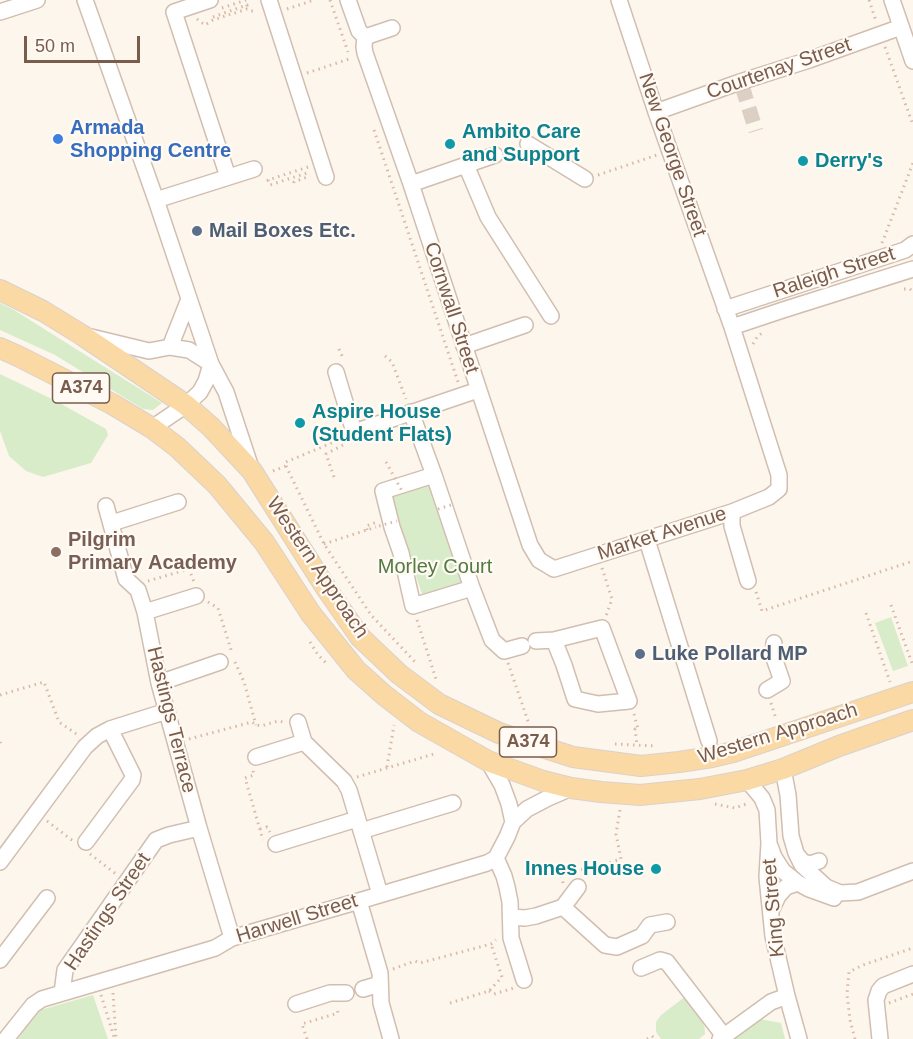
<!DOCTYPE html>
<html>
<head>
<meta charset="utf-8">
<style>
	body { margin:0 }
	#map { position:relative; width:913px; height:1039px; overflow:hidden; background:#fdf6ec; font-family:Helvetica,sans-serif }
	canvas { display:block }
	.scale { position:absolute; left:24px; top:36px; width:116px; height:27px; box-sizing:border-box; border:3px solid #7a5c4d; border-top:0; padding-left:8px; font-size:18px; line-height:21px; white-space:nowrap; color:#7a5c4d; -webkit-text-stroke:4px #fffaf3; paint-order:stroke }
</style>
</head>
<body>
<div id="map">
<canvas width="913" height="1039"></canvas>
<div class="scale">50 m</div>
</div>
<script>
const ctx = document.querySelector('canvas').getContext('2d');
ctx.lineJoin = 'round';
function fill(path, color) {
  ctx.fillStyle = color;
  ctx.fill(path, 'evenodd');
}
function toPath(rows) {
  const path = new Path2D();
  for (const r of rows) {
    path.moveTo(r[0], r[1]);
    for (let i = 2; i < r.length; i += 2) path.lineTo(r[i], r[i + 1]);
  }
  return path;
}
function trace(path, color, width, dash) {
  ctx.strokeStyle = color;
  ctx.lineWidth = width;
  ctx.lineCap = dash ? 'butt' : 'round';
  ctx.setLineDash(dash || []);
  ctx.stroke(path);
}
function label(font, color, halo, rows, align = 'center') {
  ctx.font = font + ' Helvetica,sans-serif';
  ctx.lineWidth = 4.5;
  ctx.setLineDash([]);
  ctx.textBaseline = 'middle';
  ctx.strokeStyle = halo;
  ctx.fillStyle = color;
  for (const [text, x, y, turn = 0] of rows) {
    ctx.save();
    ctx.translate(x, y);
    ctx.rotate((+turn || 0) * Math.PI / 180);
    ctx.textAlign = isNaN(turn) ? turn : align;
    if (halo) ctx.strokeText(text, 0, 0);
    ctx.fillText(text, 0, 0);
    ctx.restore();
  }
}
const green = toPath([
	[0,303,14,310,162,403,153,410,143,409,55,355,0,330],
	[0,374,56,401,106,429,108,435,91,463,43,477,26,471,9,456,0,431],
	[430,484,463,583,423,597,389,497],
	[891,617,908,666,893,671,875,623],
	[93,995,108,1039,18,1039,37,1011],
	[686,996,704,1021,705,1034,699,1039,661,1039,656,1032,656,1022,661,1015],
	[759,1019,781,1023,785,1039,733,1039]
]);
const minorTunnel = toPath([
	[742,86,756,131]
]);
const path = toPath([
	[330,0,348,52],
	[869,0,876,21],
	[222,8,246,0],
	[287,9,314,0],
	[213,17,247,5,247,9],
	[197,19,205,25,213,20,247,9,251,11,257,11],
	[885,47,913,125],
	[307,73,352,58],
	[374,130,458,382],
	[308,167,268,180,270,185,310,172],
	[598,175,657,155],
	[294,183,294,182,310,176],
	[882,243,913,163],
	[904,289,910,289,913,292],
	[753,344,757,337,762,333],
	[339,349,343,358],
	[385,356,392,362,406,399],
	[286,466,324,544,371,615,417,664],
	[273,471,286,466,286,462,341,439],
	[334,477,326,454,345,444],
	[367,530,366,526,377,522],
	[324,544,376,527],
	[602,568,612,599,606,616],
	[148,581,189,569,194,582],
	[756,592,762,611,913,561],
	[208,602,218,608,232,653],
	[891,605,913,666],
	[866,613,890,682],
	[417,620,436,679],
	[310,642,318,655,328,665],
	[235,662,244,682,256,725],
	[508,663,529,724],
	[0,695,44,682,59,722,78,735],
	[771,703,776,719],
	[634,714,638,729,635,729,637,745],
	[189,739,252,722,256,725,261,726,278,721,283,722],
	[0,742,1,745],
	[615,744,656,746],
	[387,767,394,725],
	[253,771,254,775,245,778,263,840],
	[357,777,437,753],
	[715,804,735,808,749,803],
	[47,821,73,841],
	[260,829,267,827,270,832],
	[90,854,116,874],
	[563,883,561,874,579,869,587,870,621,859,616,834,620,810],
	[393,969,415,961,420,963,491,944,496,940],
	[489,991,494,994,514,988],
	[113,993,116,1039],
	[101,995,114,1037],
	[450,1003,489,991,502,977,491,944],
	[889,1003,913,994],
	[307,1039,302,1024,338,1013,337,1008],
	[647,1039,652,1036,655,1039],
	[855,1039,850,1020,847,994,849,972,863,965,913,948]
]);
const minor = toPath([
	[85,0,156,200,211,364,226,392,251,468],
	[210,0,174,12,228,177],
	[269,0,326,177],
	[348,0,359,31,365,37],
	[892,0,913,61],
	[0,12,37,0],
	[392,28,365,37,364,47,365,53,411,184,530,545,539,560,554,569,732,512,769,497,779,489,779,475,732,327,656,112,619,0],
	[656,112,740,82,809,60,901,27],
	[528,144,585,179],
	[466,165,488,217,551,316],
	[411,184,495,155],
	[156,200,254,169],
	[725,309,905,250,913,244],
	[732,327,783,310,913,269],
	[91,337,149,351,170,347,189,350,211,364],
	[464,346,525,325],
	[170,347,189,299],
	[336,372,354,432,478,390],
	[411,412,434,475,472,588,492,640,504,651,522,646],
	[152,428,186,405,200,392,206,381,211,364],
	[434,475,383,491,392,527,401,553,413,606,472,588],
	[106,506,126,579,138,590,145,612,159,683,199,828,232,938],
	[732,512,732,526,748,581],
	[112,523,178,502],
	[647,540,709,741],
	[145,612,196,596],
	[536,641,554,640,602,628,629,701,598,704,575,699,564,665,554,640],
	[159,683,220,662],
	[767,690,782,681,773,655,774,643],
	[298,722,304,742,344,781,349,790,380,894],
	[256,757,304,742],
	[488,761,502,785,509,804,513,822],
	[783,769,788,795,791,836,796,853,802,865,826,887,840,893,858,892,913,871],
	[747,780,762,798,767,810,769,843,767,877,773,936,787,996,799,1039],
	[361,831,453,803],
	[86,842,132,780,133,775,110,729],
	[276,844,357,819],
	[770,846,774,857,783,871,798,883,809,889,834,898],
	[798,856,803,862,810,864,819,861],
	[496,858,504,876,507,887,510,902,511,938,524,980],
	[0,862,85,747,97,736,110,729,167,711],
	[359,901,380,973,381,1003,391,1039],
	[563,907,605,945,617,947,642,936,650,925,667,922],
	[771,911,778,896,786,887,798,883],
	[511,917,525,918,536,916,563,907,578,887],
	[0,960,47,898],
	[641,968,660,960,667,962,724,1036],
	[363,989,380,984],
	[62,993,65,970,156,840,169,835,199,828],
	[296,1004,330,993,346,993],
	[6,1039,33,1005,42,999,215,948,232,938,359,901,487,863,496,858,507,837,513,822,527,809,548,798,571,788],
	[720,1039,771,1002,787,996],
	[880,1039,876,1000,879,991,883,986,913,974]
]);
const major = toPath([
	[0,290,43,311,82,335,186,405,211,427,252,471,326,588,360,637,399,674,439,704,499,733,573,757,641,766,679,762,712,757,733,752,913,692],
	[0,348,20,357,112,404,152,428,177,447,217,485,264,542,311,614,356,670,384,695,419,722,488,761,543,781,571,788,601,792,640,795,700,789,747,780,783,769,839,746,913,720]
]);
const pathBridge = toPath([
	[386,462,403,493],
	[438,509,451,505],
	[379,526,397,521]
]);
const markers = [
	[58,139,6,"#3f7fe0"],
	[450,144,6,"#0f9aa8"],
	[803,161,6,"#0f9aa8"],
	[197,231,6,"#5c6f8a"],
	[300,423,6,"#0f9aa8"],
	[56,552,6,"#8d6e63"],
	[640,654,6,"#5c6f8a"],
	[656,869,6,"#0f9aa8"]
];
const shields = [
	[81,388,57],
	[528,742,57]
];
const shieldNames = [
	["A374",81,388],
	["A374",528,742]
];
const streetNames = [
	["Courtenay Street",779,69,-19],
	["New George Street",672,155,71],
	["Raleigh Street",834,273,-18],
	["Cornwall Street",451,308,72],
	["Market Avenue",662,534,-18],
	["Western Approach",317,568,56],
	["Hastings Terrace",171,720,76],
	["Western Approach",778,734,-17],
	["King Street",774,908,-95],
	["Hastings Street",108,912,-56],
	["Harwell Street",297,919,-17]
];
const shopNames = [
	["Armada",70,128],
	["Shopping Centre",70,151]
];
const cultureNames = [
	["Ambito Care",462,132],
	["and Support",462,155],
	["Derry's",815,161],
	["Aspire House",312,412],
	["(Student Flats)",312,435],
	["Innes House",644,869,"right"]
];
const serviceNames = [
	["Mail Boxes Etc.",209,231],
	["Luke Pollard MP",652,654]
];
const educationNames = [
	["Pilgrim",68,540],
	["Primary Academy",68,563]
];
const parkNames = [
	["Morley Court",435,567]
];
fill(green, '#d8ecc9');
trace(minorTunnel, '#dcd0c4', 15, [15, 8]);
trace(minor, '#d1beb0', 18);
trace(major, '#dad1cd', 22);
trace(path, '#d9b8a5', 3, [1.5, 4.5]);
trace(minor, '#fff', 15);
trace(major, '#fbd9a5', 20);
trace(pathBridge, '#d9b8a5', 3, [1.5, 4.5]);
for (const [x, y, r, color] of markers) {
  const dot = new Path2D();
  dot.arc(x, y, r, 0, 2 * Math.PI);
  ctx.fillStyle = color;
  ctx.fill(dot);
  trace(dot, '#fffaf3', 2);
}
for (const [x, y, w] of shields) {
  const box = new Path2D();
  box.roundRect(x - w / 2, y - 15, w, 30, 4.5);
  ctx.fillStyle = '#fffaf3';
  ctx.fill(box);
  trace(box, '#7a5c4d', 1.5);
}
label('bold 18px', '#7a5c4d', null, shieldNames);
label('20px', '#7a5c4d', '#fffaf3', streetNames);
label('bold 20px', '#366cbe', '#fffaf3', shopNames, 'left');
label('bold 20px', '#0d838f', '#fffaf3', cultureNames, 'left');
label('bold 20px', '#4e5e75', '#fffaf3', serviceNames, 'left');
label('bold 20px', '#785e54', '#fffaf3', educationNames, 'left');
label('20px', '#537a41', '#fffaf3', parkNames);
</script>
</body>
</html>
